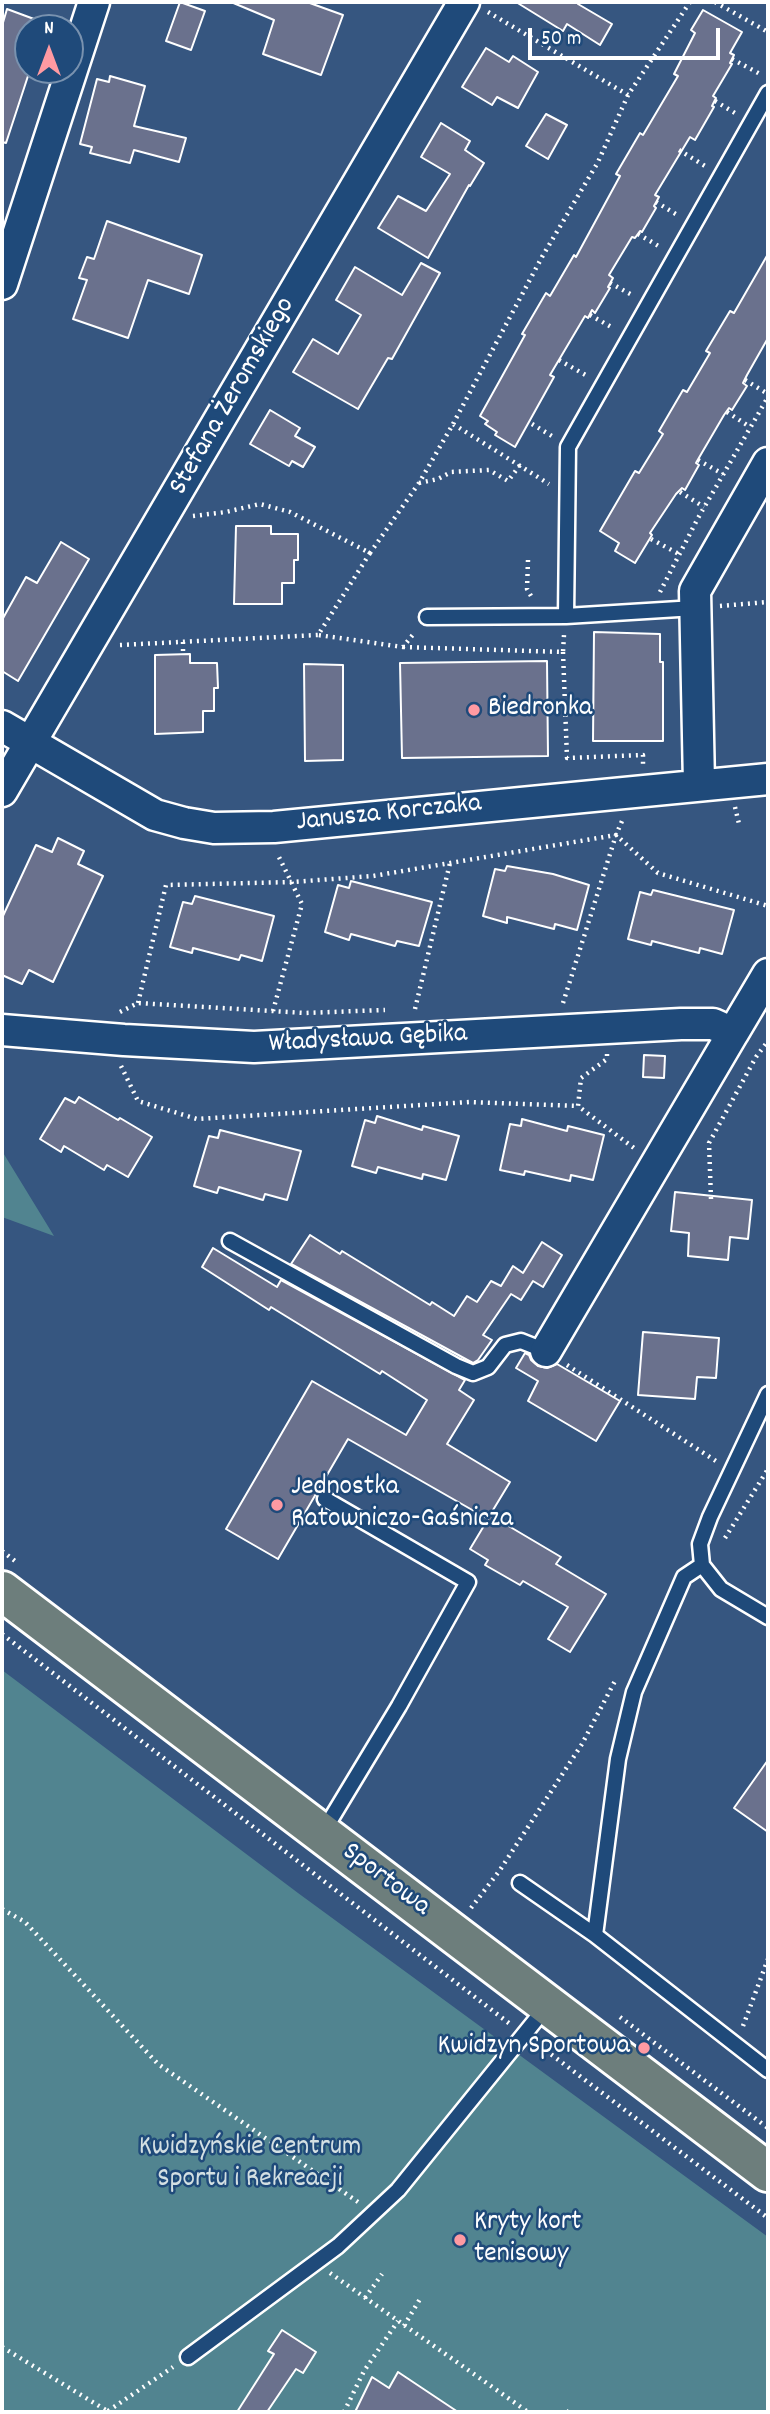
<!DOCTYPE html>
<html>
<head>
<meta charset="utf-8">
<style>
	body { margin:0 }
	#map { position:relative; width:770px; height:2414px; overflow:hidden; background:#365680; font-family:Dekko,sans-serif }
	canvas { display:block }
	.frame { position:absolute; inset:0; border:4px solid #fff; pointer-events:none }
	.north { position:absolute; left:14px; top:14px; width:70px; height:70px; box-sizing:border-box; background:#1f4a7a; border:2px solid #7992af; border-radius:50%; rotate:0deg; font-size:19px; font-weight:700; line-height:28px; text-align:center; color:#fff }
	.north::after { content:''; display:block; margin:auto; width:24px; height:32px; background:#ff9aa2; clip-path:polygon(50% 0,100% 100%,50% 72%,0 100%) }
	.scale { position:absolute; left:528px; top:28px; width:192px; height:32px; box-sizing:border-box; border:4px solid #fff; border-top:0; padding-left:9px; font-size:21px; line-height:24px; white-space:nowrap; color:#fff; -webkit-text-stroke:5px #1f4a7a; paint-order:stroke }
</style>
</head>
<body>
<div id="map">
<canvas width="770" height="2414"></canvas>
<div class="frame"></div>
<div class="north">N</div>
<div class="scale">50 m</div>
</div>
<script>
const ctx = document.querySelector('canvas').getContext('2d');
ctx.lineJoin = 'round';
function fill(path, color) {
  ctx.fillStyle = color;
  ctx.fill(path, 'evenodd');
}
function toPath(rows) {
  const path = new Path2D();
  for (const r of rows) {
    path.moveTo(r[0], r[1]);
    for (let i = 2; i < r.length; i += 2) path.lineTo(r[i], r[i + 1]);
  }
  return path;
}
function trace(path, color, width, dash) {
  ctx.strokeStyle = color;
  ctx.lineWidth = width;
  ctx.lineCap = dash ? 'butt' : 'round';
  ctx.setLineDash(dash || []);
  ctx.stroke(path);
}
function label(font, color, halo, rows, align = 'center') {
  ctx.font = font + ' Dekko,sans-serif';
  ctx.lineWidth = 5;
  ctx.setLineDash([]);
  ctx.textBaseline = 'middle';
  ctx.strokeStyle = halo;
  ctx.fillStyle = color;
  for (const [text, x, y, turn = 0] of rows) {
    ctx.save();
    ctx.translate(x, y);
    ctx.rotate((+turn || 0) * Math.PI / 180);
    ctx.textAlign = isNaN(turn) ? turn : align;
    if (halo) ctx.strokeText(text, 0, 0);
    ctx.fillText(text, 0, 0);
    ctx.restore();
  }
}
const green = toPath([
	[2,1151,54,1236,2,1217],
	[2,1670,298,1893,768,2237,768,2412,2,2412]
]);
const building = toPath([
	[180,2,205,11,191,50,166,41,180,2],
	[231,2,307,2,343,15,321,75,263,54,274,20,231,2],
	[516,2,580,2,578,4,612,24,600,45,567,24,563,31,516,2],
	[7,9,34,19,31,28,28,28,28,76,6,143,2,142,2,26,7,9],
	[703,10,742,32,730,53,734,55,730,63,732,64,713,96,716,98,712,106,714,107,695,140,690,137,655,195,659,197,654,206,656,208,642,232,640,231,635,238,632,237,609,275,613,278,608,287,610,288,595,313,592,310,588,318,585,316,550,375,554,377,515,447,495,435,497,432,485,424,488,421,480,416,525,335,522,334,546,293,550,296,574,255,576,257,620,176,616,174,640,133,643,135,678,76,674,74,695,33,691,30,703,10],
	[486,48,509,62,513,56,538,72,518,108,497,97,492,105,462,87,486,48],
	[110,76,145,86,134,126,186,138,179,162,134,150,130,163,90,153,92,147,80,144,97,79,109,82,110,76],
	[546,114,567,125,548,159,526,146,546,114],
	[441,123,470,141,465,150,484,163,470,186,469,185,428,258,378,228,398,196,426,211,450,174,421,157,441,123],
	[107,221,202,255,189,294,148,280,128,338,73,319,87,280,79,278,87,257,94,259,107,221],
	[768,254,768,338,747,375,743,383,747,386,732,410,729,408,724,415,700,456,696,463,699,465,685,490,682,488,676,494,650,533,652,535,635,563,615,551,619,543,600,531,635,471,639,473,663,434,659,431,683,390,687,392,710,353,706,351,730,311,734,313,768,254],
	[421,263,440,273,392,359,388,358,358,409,293,372,313,339,338,354,361,315,336,300,355,267,402,295,421,263],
	[270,410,300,428,295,436,315,447,303,467,292,461,289,466,250,444,270,410],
	[236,526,271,526,271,534,298,534,298,560,294,560,294,583,282,583,282,604,234,604,236,526],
	[61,542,89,559,18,681,2,671,2,620,26,577,37,583,61,542],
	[594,632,660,634,660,662,663,662,663,741,593,741,594,632],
	[190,654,190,663,217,663,218,688,214,688,214,711,203,711,203,732,155,734,155,655,190,654],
	[547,661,548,756,402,758,400,663,547,661],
	[304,664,343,665,343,760,305,761,304,664],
	[58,838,84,851,78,864,103,876,53,982,29,970,22,984,2,975,2,918,36,845,52,852,58,838],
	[507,866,553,874,589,885,577,930,555,924,554,929,507,917,507,923,483,916,495,869,505,871,507,866],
	[351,881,432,902,419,946,397,941,395,946,351,934,349,940,325,932,338,885,349,888,351,881],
	[653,890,734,910,722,954,700,948,699,953,652,941,651,945,628,939,640,892,651,895,653,890],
	[195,896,274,916,262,961,241,955,239,960,193,948,192,953,170,947,183,902,192,904,195,896],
	[644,1055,665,1056,664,1078,643,1077,644,1055],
	[79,1097,118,1120,120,1118,152,1137,128,1177,107,1165,104,1170,64,1146,61,1152,40,1139,65,1098,75,1103,79,1097],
	[377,1116,422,1130,423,1126,459,1136,446,1180,423,1174,422,1179,378,1167,376,1173,352,1166,365,1120,375,1123,377,1116],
	[522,1119,567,1131,568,1126,604,1135,593,1180,571,1175,570,1181,525,1171,524,1175,500,1170,510,1124,521,1126,522,1119],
	[220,1130,301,1151,287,1200,265,1194,263,1200,219,1187,217,1193,194,1186,209,1136,218,1138,220,1130],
	[675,1192,752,1200,748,1239,730,1237,728,1260,688,1256,689,1233,671,1231,675,1192],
	[310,1235,340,1254,342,1251,430,1305,432,1302,454,1316,467,1296,477,1302,491,1281,501,1286,513,1266,523,1273,542,1242,562,1255,543,1287,533,1281,521,1300,511,1294,483,1335,492,1340,478,1360,473,1363,291,1264,310,1235],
	[213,1248,277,1287,281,1280,465,1380,459,1390,474,1400,447,1444,510,1482,490,1515,561,1557,556,1564,606,1594,570,1652,548,1639,568,1607,523,1581,520,1585,485,1565,488,1560,470,1549,488,1519,348,1439,278,1559,226,1529,312,1381,406,1435,427,1400,382,1371,380,1374,271,1307,269,1310,202,1267,213,1248],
	[643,1332,719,1338,716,1378,697,1377,695,1399,638,1395,643,1332],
	[525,1353,529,1355,531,1360,538,1366,547,1368,557,1364,620,1401,596,1441,528,1401,538,1381,516,1368,525,1353],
	[768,1760,768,1832,734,1808,768,1760],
	[282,2330,316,2352,303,2373,296,2369,267,2412,237,2412,274,2354,268,2351,282,2330],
	[398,2372,458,2412,355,2412,372,2377,389,2388,398,2372]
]);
const path = toPath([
	[715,2,768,32],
	[488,12,628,95],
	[732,59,762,75],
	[715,101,735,113],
	[679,150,705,166],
	[656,202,679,216],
	[638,234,662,248],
	[610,283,634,296],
	[590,315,613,328],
	[559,360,589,377],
	[745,380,768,394],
	[727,412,750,427],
	[453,424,542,257,598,162,628,95,690,2],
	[532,424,552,436],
	[698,460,723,474],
	[419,483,438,479,451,472,489,470,508,481,520,465],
	[680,492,704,507],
	[193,516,226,512,260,504,290,512,370,553,419,483,453,424,549,484],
	[651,539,679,554],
	[370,553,318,635,403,647,415,632],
	[528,560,527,589,531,596],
	[660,592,698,518,768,397],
	[720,606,768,602],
	[120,645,318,635],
	[403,647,563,652,564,635],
	[183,651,183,642],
	[563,652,567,758,643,755,643,765],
	[735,807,739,824],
	[138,1003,166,885,292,882,373,876,616,835,622,821],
	[563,1003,616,835,658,873,768,906],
	[415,1009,450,863],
	[273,1011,302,904,277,853],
	[120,1012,138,1003,305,1013,385,1010],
	[607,1054,607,1059,581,1078,578,1106,634,1148],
	[121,1066,138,1101,197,1119,469,1102,578,1106],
	[711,1199,709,1143,756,1057,768,1041],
	[567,1365,716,1461],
	[725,1538,768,1469],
	[2,1551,15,1561],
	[2,1634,510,2024],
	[471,1908,500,1870,582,1744,616,1679],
	[2,1909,25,1922,158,2064,358,2202],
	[620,2017,768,2128],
	[743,2026,768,1959],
	[540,2046,768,2218],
	[330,2273,528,2412],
	[365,2298,382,2274],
	[404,2326,420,2299],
	[2,2347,109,2412],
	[108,2411,173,2367],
	[344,2412,364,2371,398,2321],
	[568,2412,571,2408]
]);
const service = toPath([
	[566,616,568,447,768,93],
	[427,617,566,616,695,608],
	[230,1241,456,1366,473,1373,488,1367,505,1345,521,1341,546,1351],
	[702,1565,721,1589,768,1617],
	[323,1832,399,1706,468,1582,325,1499],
	[520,1883,595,1935,768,2070],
	[595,1935,618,1759,634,1692,684,1577,702,1565,700,1544,710,1517,768,1394],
	[188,2357,338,2246,398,2190,547,2006]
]);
const minor = toPath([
	[2,284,94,2],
	[2,726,155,815,184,823,214,828,274,827,768,779],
	[699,784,695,591,768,463],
	[2,791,464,2],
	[2,1030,124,1040,254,1047,681,1024,713,1024,733,1033,768,974],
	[546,1351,733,1033]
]);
const primary = toPath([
	[2,1591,768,2172]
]);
const markers = [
	[474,710,7,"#ff9aa2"],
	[277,1505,7,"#ff9aa2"],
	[644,2048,7,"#ff9aa2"],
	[460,2240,7,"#ff9aa2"]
];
const streetNames = [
	["Stefana Żeromskiego",234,397,-60],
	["Janusza Korczaka",389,815,-6],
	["Władysława Gębika",368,1041,-3],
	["Sportowa",385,1881,37]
];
const poiNames = [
	["Biedronka",488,710],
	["Jednostka",291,1489],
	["Ratowniczo-Gaśnicza",291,1521],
	["Kwidzyn Sportowa",630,2048,"right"],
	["Kryty kort",474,2224],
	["tenisowy",474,2256]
];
const parkNames = [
	["Kwidzyńskie Centrum",250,2149],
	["Sportu i Rekreacji",250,2181]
];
fill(green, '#518490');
fill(building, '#6a718d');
trace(building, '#fff', 2);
trace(service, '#fff', 19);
trace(minor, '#fff', 35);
trace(primary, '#fff', 44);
trace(path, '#fff', 4.5, [2, 5]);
trace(service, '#1f4a7a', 14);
trace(minor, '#1f4a7a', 30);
trace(primary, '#6d7e7c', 38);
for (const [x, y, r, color] of markers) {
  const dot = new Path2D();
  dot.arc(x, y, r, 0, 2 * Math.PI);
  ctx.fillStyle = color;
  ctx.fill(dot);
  trace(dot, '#1f4a7a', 2.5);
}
label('28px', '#fff', '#1f4a7a', streetNames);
label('28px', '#fff', '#1f4a7a', poiNames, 'left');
label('28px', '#d4e0e3', '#1f4a7a', parkNames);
</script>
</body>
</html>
